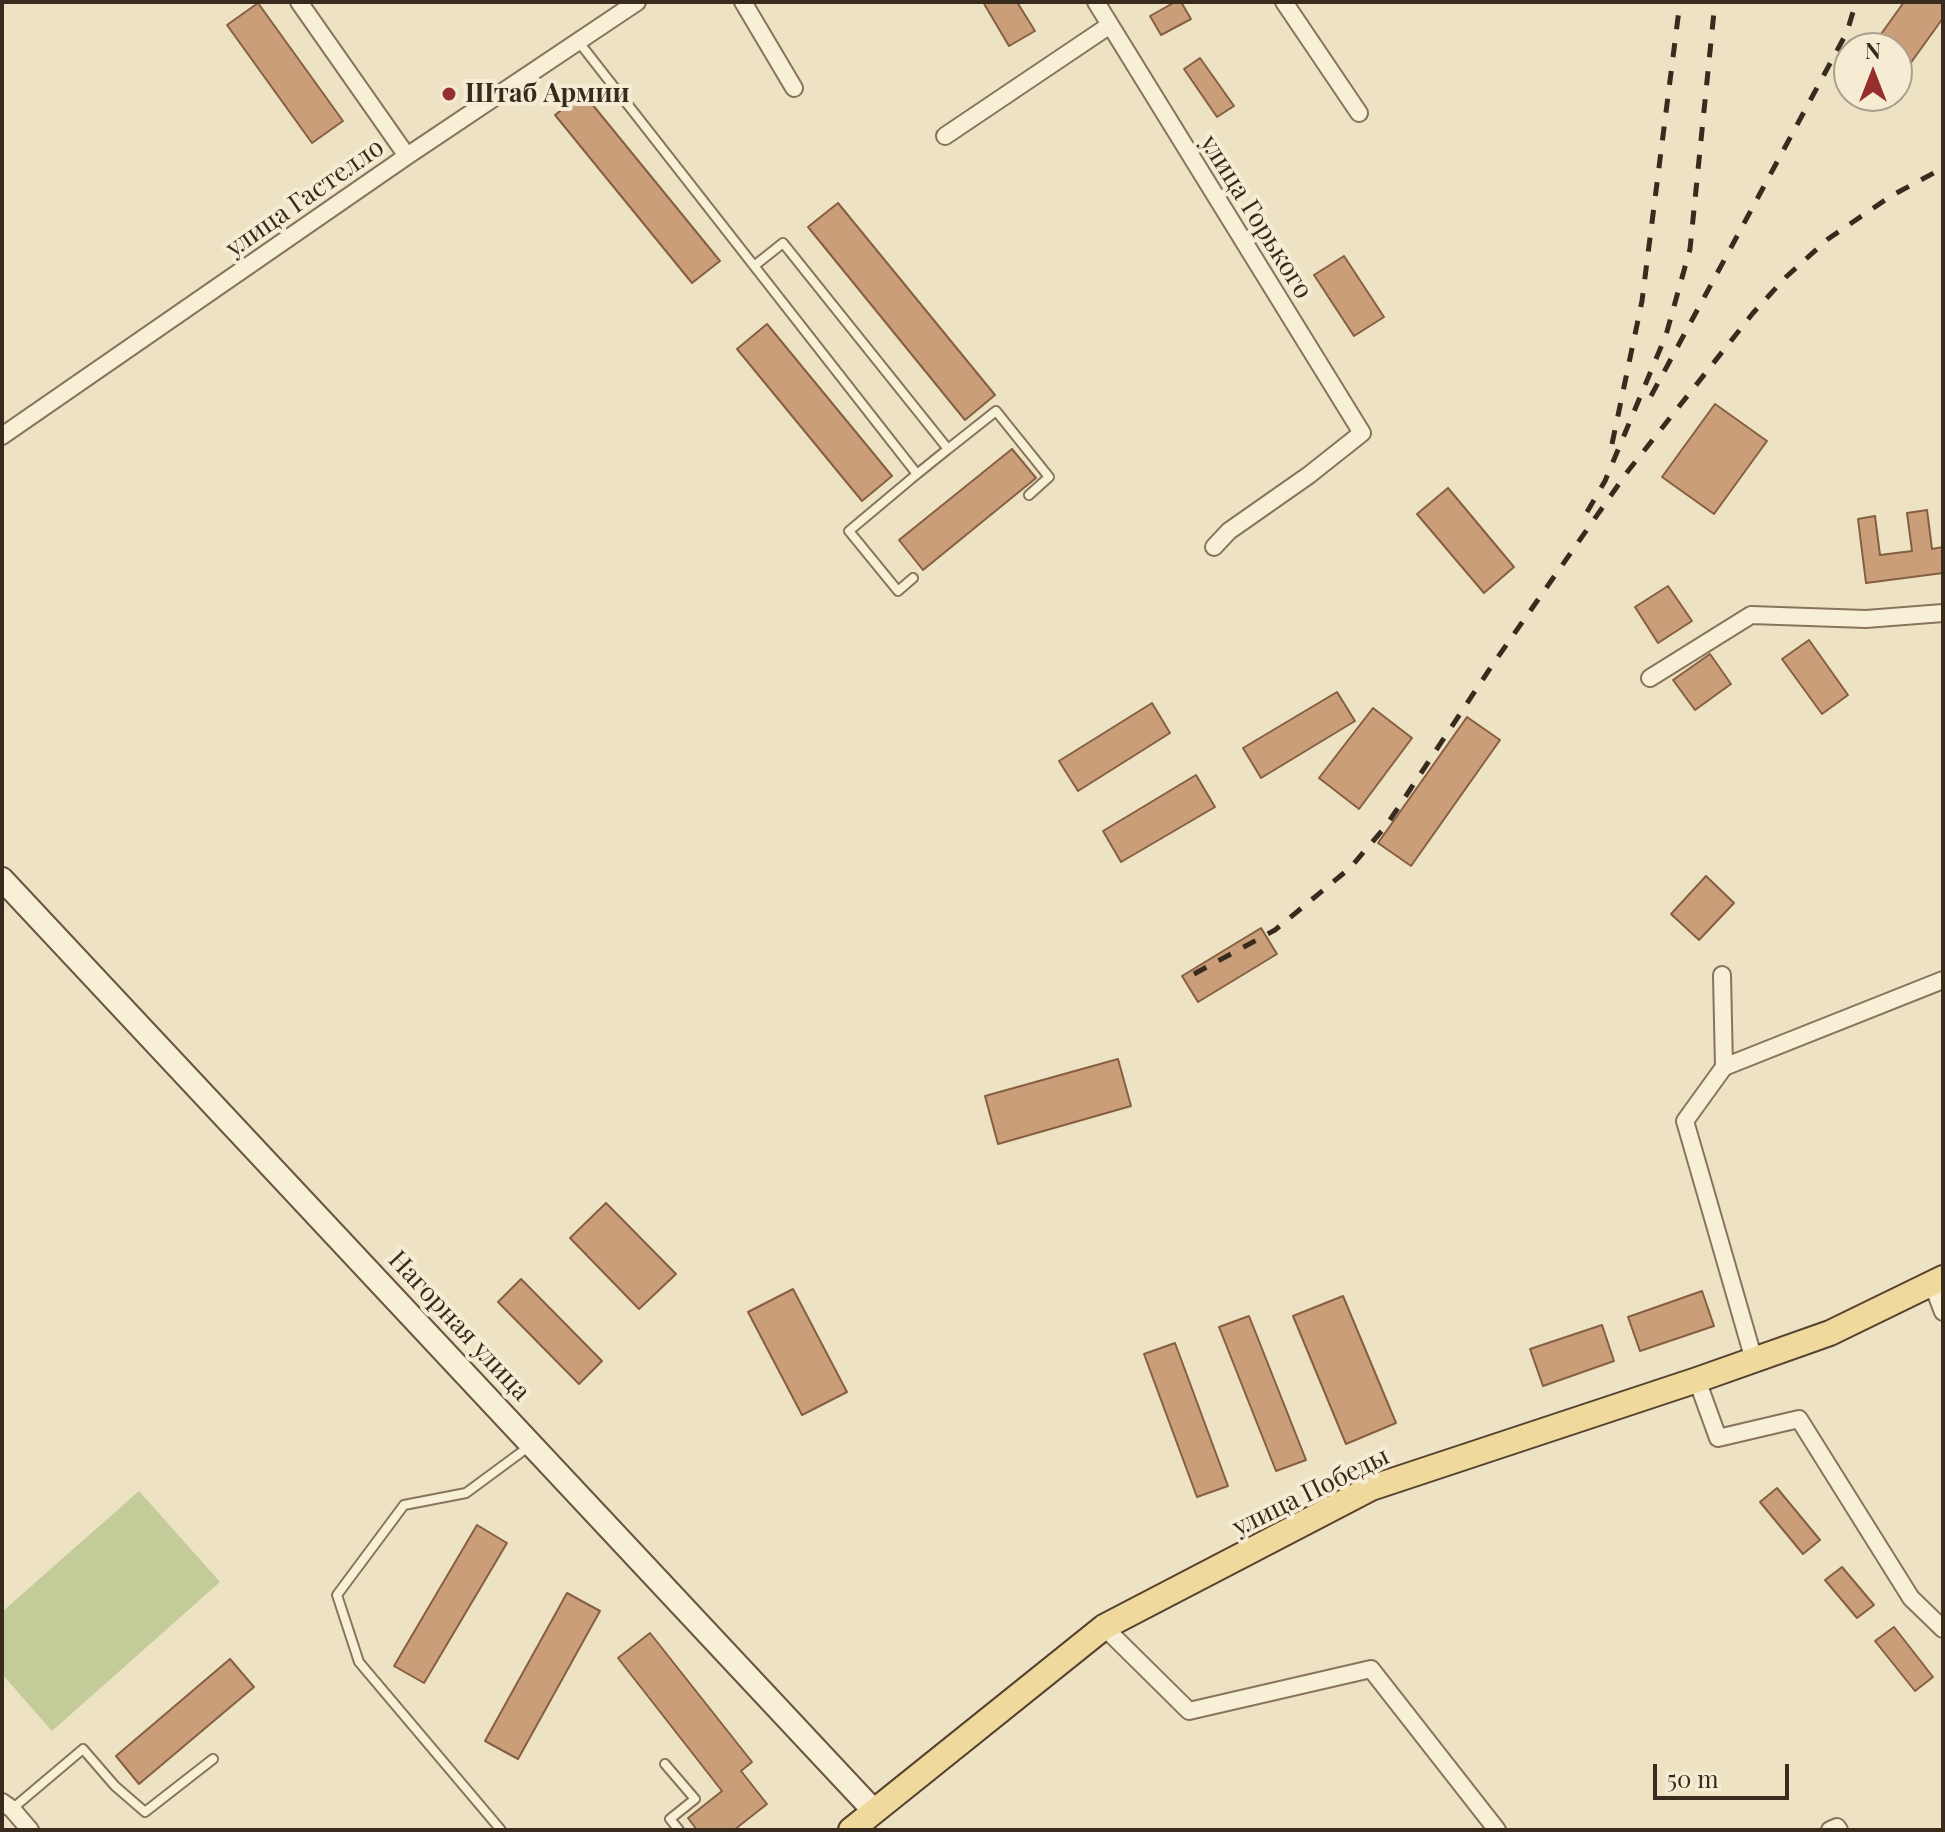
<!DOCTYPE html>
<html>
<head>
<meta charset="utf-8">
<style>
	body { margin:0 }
	#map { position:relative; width:1945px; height:1832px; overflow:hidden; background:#ede2c4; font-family:"Playfair Display",serif }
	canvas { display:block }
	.frame { position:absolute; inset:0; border:4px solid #382b1e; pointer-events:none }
	.north { position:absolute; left:1833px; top:32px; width:80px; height:80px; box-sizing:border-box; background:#f5ecd3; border:2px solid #a99f8b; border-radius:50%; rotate:0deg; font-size:22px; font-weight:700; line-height:32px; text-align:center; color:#382b1e }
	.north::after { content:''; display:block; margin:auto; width:28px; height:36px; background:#952e2c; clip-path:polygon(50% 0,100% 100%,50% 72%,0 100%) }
	.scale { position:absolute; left:1653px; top:1764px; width:136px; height:36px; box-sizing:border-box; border:4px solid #382b1e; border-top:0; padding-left:10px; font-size:24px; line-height:28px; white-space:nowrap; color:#382b1e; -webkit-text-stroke:6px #f5ecd3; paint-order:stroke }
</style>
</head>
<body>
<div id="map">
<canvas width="1945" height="1832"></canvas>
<div class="frame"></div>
<div class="north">N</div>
<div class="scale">50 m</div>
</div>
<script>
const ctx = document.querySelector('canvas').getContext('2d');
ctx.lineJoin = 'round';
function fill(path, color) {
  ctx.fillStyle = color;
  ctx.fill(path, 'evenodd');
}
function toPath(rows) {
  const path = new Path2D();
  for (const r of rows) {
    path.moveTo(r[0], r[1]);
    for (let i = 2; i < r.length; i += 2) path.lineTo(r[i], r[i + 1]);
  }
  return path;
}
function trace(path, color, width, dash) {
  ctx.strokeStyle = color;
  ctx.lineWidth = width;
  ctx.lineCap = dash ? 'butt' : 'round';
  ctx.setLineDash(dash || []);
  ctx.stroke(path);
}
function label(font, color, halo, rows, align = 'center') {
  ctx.font = font + ' "Playfair Display",serif';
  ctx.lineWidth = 8;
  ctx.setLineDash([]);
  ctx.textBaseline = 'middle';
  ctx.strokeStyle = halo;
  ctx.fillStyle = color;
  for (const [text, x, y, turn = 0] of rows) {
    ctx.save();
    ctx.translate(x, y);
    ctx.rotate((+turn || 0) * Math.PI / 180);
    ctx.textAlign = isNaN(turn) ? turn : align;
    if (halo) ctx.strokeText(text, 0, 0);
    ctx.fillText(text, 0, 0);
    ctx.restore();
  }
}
const green = toPath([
	[139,1491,220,1582,52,1731,2,1674,2,1612]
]);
const building = toPath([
	[983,2,1017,2,1035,31,1009,46,983,2],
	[1175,2,1181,2,1191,19,1161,35,1150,16,1175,2],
	[1904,2,1943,2,1943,18,1897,82,1897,48,1871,48,1904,2],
	[258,3,343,121,312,143,227,25,258,3],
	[1200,58,1234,106,1217,117,1184,69,1200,58],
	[583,93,720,261,692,283,555,115,583,93],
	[838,203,995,395,965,420,808,227,838,203],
	[1344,256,1384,317,1354,336,1314,275,1344,256],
	[767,324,892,476,862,501,737,349,767,324],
	[1715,404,1767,441,1714,514,1662,477,1715,404],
	[1012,449,1036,478,923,570,899,540,1012,449],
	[1448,488,1514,567,1484,593,1417,514,1448,488],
	[1927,510,1932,549,1943,547,1943,573,1866,583,1858,519,1875,516,1880,555,1912,551,1907,513,1927,510],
	[1668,586,1692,621,1658,643,1635,607,1668,586],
	[1809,640,1848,695,1822,714,1782,659,1809,640],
	[1710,654,1731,684,1695,710,1673,680,1710,654],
	[1337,692,1355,721,1261,778,1243,748,1337,692],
	[1152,703,1170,733,1078,791,1059,761,1152,703],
	[1373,708,1412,738,1359,809,1319,778,1373,708],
	[1467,717,1500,740,1411,866,1378,843,1467,717],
	[1196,775,1215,807,1121,862,1103,831,1196,775],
	[1706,876,1734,903,1699,940,1671,914,1706,876],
	[1261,928,1277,954,1198,1002,1182,976,1261,928],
	[1118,1059,1131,1106,998,1144,985,1096,1118,1059],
	[606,1203,676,1274,639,1309,570,1238,606,1203],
	[521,1279,602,1361,579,1384,498,1302,521,1279],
	[793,1289,847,1392,802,1415,748,1312,793,1289],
	[1702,1291,1714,1326,1640,1351,1628,1317,1702,1291],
	[1343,1296,1396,1423,1346,1444,1293,1316,1343,1296],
	[1249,1316,1306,1460,1276,1471,1219,1327,1249,1316],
	[1602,1325,1614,1361,1543,1386,1530,1349,1602,1325],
	[1175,1343,1228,1486,1197,1497,1144,1354,1175,1343],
	[1777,1488,1820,1540,1803,1554,1760,1502,1777,1488],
	[477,1525,507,1543,424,1683,394,1666,477,1525],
	[1842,1567,1874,1605,1857,1618,1825,1580,1842,1567],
	[567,1593,600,1611,518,1759,485,1741,567,1593],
	[1894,1627,1933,1677,1915,1691,1875,1641,1894,1627],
	[650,1633,752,1762,741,1771,767,1804,734,1830,697,1830,688,1818,722,1791,618,1658,650,1633],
	[230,1659,254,1687,139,1784,116,1756,230,1659]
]);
const lane = toPath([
	[578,41,917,474,948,449,783,243,754,266],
	[948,449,996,411,1049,477,1029,495],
	[913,578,898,591,849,531,917,474],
	[665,1764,695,1799,670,1819,679,1830],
	[12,1809,83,1749,115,1786,145,1812,213,1759],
	[501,1830,359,1662,337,1595,404,1505,466,1493,531,1445]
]);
const street = toPath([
	[299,2,407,156],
	[743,2,794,88],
	[1096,2,1362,433,1309,475,1229,531,1214,547],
	[1284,2,1359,113],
	[945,136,1110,25],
	[2,436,407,156,637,2],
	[1650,678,1751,615,1866,619,1943,613],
	[1722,975,1724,1067,1685,1121,1754,1360],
	[1724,1067,1943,980],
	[1932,1283,1943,1312],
	[1697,1380,1718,1438,1799,1419,1911,1598,1943,1629],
	[1104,1627,1189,1711,1371,1669,1497,1830],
	[2,1802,12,1809,30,1830],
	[1830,1830,1837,1827,1839,1830]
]);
const secondary = toPath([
	[2,879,874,1811]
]);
const primary = toPath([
	[851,1830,1104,1627,1371,1488,1697,1380,1830,1333,1943,1278]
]);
const rail = toPath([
	[1651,396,1847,32,1856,2],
	[1612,444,1642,301,1680,2],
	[1587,512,1605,481,1666,335,1690,249,1715,2],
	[1194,974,1275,930,1350,868,1386,826,1493,664,1628,471,1753,313,1786,277,1828,239,1891,196,1943,168]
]);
const markers = [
	[449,94,8,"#952e2c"]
];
const poiNames = [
	["Штаб Армии",465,94]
];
const streetNames = [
	["улица Гастелло",305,198,-35],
	["улица Горького",1256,217,58],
	["Нагорная улица",459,1326,47],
	["улица Победы",1311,1492,-26]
];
fill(green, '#c3cb98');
fill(building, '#cb9e7a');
trace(building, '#865f41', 2);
trace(lane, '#87745a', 12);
trace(street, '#87745a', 20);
trace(secondary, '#69553e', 26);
trace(primary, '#55422f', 28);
trace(lane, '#f8efd7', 8);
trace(street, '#f8efd7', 16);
trace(secondary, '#f8efd7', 22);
trace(primary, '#f0d99c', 24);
trace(rail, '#382b1e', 5, [14, 14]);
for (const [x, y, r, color] of markers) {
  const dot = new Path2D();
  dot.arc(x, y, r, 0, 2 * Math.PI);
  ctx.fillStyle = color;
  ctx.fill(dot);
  trace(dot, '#f5ecd3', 3);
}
label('bold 26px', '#382b1e', '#f5ecd3', poiNames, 'left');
label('26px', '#382b1e', '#f5ecd3', streetNames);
</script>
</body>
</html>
